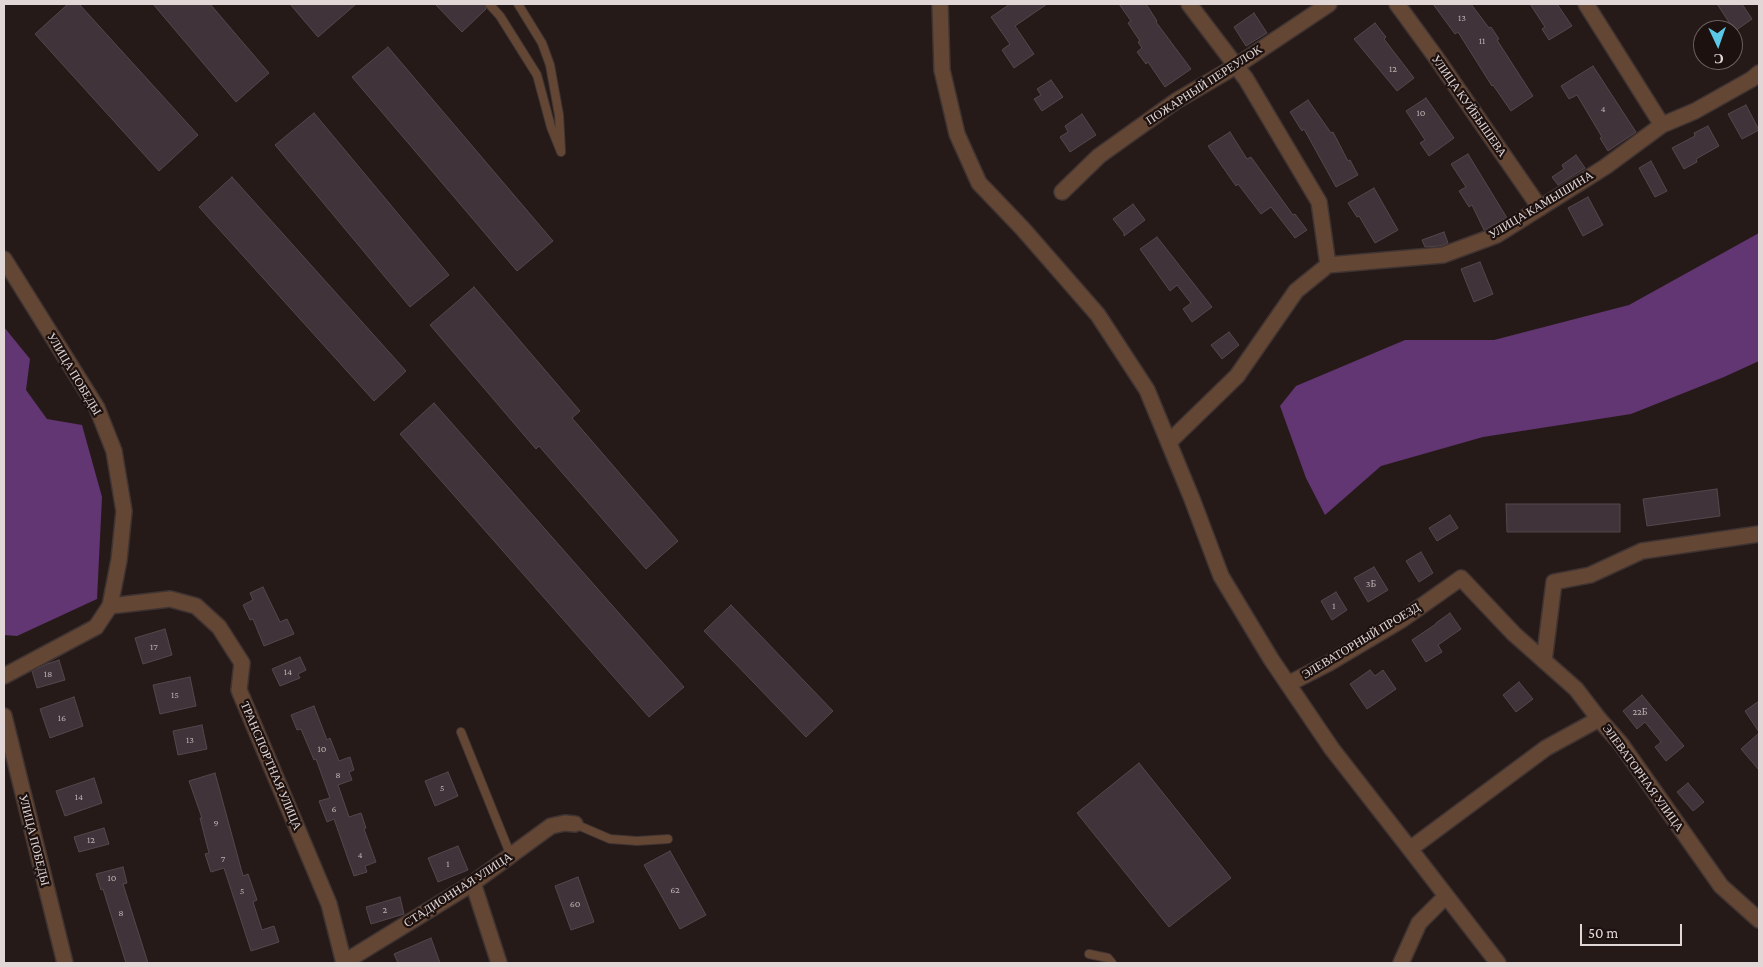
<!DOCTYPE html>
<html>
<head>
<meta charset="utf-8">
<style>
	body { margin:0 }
	#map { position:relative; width:1763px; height:967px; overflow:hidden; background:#261a19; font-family:"Crimson Pro",serif }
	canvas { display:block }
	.frame { position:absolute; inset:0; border:5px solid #e0d7d6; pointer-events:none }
	.north { position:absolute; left:1693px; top:20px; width:50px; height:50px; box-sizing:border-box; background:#1d1110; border:1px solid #6b605f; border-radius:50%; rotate:177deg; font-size:14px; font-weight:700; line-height:20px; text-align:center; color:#e0d7d6 }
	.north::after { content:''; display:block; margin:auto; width:18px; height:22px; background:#5bc8e7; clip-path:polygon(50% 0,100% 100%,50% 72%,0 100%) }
	.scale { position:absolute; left:1580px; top:924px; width:102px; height:22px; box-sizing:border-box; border:2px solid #e0d7d6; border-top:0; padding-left:6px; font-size:15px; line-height:18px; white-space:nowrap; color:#e0d7d6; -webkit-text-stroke:4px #1d1110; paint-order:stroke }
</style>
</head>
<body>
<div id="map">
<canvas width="1763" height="967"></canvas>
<div class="frame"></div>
<div class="north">С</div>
<div class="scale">50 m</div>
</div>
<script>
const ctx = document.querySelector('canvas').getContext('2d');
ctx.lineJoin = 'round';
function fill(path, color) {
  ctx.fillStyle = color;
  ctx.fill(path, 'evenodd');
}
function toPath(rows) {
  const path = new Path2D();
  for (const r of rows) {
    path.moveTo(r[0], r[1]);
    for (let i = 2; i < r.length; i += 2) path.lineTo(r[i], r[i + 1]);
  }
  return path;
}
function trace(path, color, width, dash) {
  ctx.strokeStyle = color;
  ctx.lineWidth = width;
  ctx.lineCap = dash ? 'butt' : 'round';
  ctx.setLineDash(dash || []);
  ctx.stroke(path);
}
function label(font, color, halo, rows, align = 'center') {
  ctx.font = font + ' "Crimson Pro",serif';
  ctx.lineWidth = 4.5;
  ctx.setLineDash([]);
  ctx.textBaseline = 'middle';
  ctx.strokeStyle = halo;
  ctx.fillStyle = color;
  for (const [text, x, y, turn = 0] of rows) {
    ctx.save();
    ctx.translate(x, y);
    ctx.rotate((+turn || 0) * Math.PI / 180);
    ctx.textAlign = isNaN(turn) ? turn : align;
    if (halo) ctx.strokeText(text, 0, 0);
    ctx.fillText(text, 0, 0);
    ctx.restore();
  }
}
const water = toPath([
	[1759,233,1759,361,1724,377,1631,414,1483,437,1381,466,1325,515,1306,478,1280,406,1296,386,1405,340,1494,340,1629,305],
	[4,327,30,359,26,390,47,419,82,425,102,497,97,599,17,636,4,635]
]);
const building = toPath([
	[68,4,79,4,198,135,159,171,35,34,68,4],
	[153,4,210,4,269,73,236,102,153,4],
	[290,4,356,4,318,37,290,4],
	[435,4,485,4,486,9,462,32,435,4],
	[1010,4,1047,4,1015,26,1034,54,1014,68,1002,50,1010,44,991,17,1010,4],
	[1119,4,1146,4,1157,21,1156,22,1191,69,1165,87,1148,62,1146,64,1137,52,1142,48,1138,42,1140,41,1128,23,1131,21,1119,4],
	[1433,4,1471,4,1489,28,1491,27,1499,39,1497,40,1533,96,1511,111,1493,85,1492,86,1458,32,1455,34,1433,4],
	[1530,4,1557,4,1572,26,1549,40,1542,29,1545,27,1530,4],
	[1717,4,1742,4,1752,19,1735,31,1717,4],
	[1254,13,1267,33,1246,46,1234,27,1254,13],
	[1375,23,1386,37,1384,39,1414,78,1397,91,1354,39,1375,23],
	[388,47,553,241,517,271,352,77,388,47],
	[1593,66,1636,132,1608,151,1600,138,1602,137,1577,95,1569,99,1561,86,1593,66],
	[1051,80,1063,97,1042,111,1034,99,1041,95,1037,89,1051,80],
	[1426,98,1454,138,1429,156,1420,143,1425,140,1406,111,1426,98],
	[1308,100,1331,133,1333,132,1348,161,1350,160,1358,175,1336,187,1304,129,1302,131,1290,112,1308,100],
	[1746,105,1759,130,1742,139,1728,114,1746,105],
	[314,113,449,275,410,307,275,145,314,113],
	[1082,114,1096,135,1070,152,1060,137,1068,132,1065,126,1082,114],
	[1708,126,1719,146,1696,159,1697,162,1684,169,1672,148,1695,136,1694,133,1708,126],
	[1230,132,1247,159,1251,157,1293,215,1295,214,1307,230,1295,238,1271,207,1261,214,1238,184,1236,186,1208,146,1230,132],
	[1468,154,1507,218,1484,230,1472,205,1469,207,1459,191,1466,187,1451,164,1468,154],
	[1576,155,1585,168,1558,185,1552,177,1564,169,1562,165,1576,155],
	[1651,161,1667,191,1655,197,1639,168,1651,161],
	[232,177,406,371,374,401,199,207,232,177],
	[1374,188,1398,230,1375,243,1359,216,1357,217,1348,203,1374,188],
	[1588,197,1603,225,1583,236,1568,208,1588,197],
	[1133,204,1145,220,1124,236,1124,233,1113,219,1133,204],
	[1444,232,1448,243,1441,246,1425,247,1422,240,1444,232],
	[1157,237,1212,307,1192,322,1183,309,1191,303,1177,285,1170,291,1140,249,1157,237],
	[1480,262,1493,294,1474,302,1461,269,1480,262],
	[474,287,580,411,572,418,678,541,646,569,539,446,536,449,430,325,474,287],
	[1229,332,1239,345,1222,359,1211,345,1229,332],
	[434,403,684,687,649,717,400,434,434,403],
	[1717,489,1720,516,1647,526,1643,499,1717,489],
	[1506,504,1620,504,1620,532,1507,532,1506,504],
	[1450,515,1458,528,1437,541,1429,528,1450,515],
	[1421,552,1433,573,1419,582,1406,561,1421,552],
	[1374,567,1388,590,1368,602,1354,578,1374,567],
	[263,587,280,622,287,619,294,634,264,646,253,619,250,620,243,605,253,600,250,593,263,587],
	[1336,592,1347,610,1332,620,1321,601,1336,592],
	[731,605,833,711,806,737,704,631,731,605],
	[1450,613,1461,629,1438,645,1442,652,1426,662,1412,640,1436,624,1436,623,1450,613],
	[165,629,172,655,143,664,135,638,165,629],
	[300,657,306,670,298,674,300,678,280,686,272,669,300,657],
	[59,660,65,680,37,688,32,671,47,664,59,660],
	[1370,670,1375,676,1383,670,1396,689,1367,709,1350,684,1370,670],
	[190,677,196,706,160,714,153,685,190,677],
	[1519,682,1533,699,1516,712,1503,695,1519,682],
	[1642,695,1684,746,1666,761,1655,747,1661,742,1645,722,1637,729,1623,711,1642,695],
	[74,697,83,726,50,738,40,709,74,697],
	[1759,701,1759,732,1745,711,1759,701],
	[314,706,327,740,330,738,339,761,350,757,354,770,349,772,352,780,338,785,349,817,361,813,366,828,364,829,376,862,365,866,367,872,354,876,334,819,327,822,319,801,330,798,316,759,314,760,301,729,297,730,291,715,314,706],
	[202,725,207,749,178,755,173,731,202,725],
	[1759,733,1759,770,1741,749,1759,733],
	[1139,763,1231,878,1169,927,1077,813,1139,763],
	[448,772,458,796,435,806,425,781,448,772],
	[215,773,243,876,248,874,257,900,253,902,262,930,274,926,279,942,251,951,224,868,211,872,205,854,209,853,200,818,202,818,189,781,215,773],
	[94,778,102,803,65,816,56,791,94,778],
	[1688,783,1704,802,1693,811,1677,792,1688,783],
	[104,828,109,844,79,852,74,837,104,828],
	[458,846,468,870,438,882,428,858,458,846],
	[670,851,706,915,680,929,644,865,670,851],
	[123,867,127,883,123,884,148,963,126,963,103,889,101,890,96,874,123,867],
	[578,877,594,922,571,930,555,886,578,877],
	[400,897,404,914,371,924,366,907,400,897],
	[431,938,440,963,398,963,394,954,431,938]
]);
const service = toPath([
	[518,4,542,43,550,65,559,115,561,150],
	[490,5,500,16,537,75,551,127,561,152],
	[461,732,511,856],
	[575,824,610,839,637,841,668,839],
	[1089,954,1108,958,1112,963]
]);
const minor = toPath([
	[1189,4,1246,79,1319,202,1328,265],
	[1397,4,1435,56,1540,208],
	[1586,4,1662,125],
	[1062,192,1099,156,1176,101,1236,66,1329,4],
	[1169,442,1237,376,1296,291,1328,265,1443,255,1497,235,1605,167,1662,125,1695,111,1752,79,1759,73],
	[110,606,170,599,196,606,219,627,242,663,239,690,329,904,344,963],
	[1544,661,1554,582,1590,575,1642,551,1759,534],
	[1288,684,1329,663,1403,619,1461,578,1514,634,1576,689,1599,719],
	[1410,849,1498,963],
	[473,883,499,963],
	[343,963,473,883,551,826,565,823,575,824],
	[1401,963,1419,923,1446,896]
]);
const tertiary = toPath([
	[940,4,942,70,957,134,979,183,1023,229,1098,315,1147,390,1192,499,1221,576,1271,659,1332,749,1410,849,1546,748,1599,719,1621,744,1721,886,1759,920],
	[4,259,97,408,114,451,124,511,119,560,110,606,96,627,4,676],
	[4,716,65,963]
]);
const numberNames = [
	["13",1462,18],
	["11",1482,41],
	["12",1393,69],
	["4",1603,109],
	["10",1421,113],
	["3Б",1371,584],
	["1",1334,606],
	["17",154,647],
	["14",288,672],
	["18",48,674],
	["15",175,695],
	["22Б",1640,712],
	["16",62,718],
	["13",190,740],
	["10",322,749],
	["8",338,775],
	["5",442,788],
	["14",79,797],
	["6",334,809],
	["9",216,823],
	["12",91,840],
	["4",360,855],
	["7",223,859],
	["1",448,864],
	["10",112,878],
	["62",675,890],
	["5",242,891],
	["60",575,904],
	["2",385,910],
	["8",121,913]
];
const streetNames = [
	["ПОЖАРНЫЙ ПЕРЕУЛОК",1204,85,-33],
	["УЛИЦА КУЙБЫШЕВА",1469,106,55],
	["УЛИЦА КАМЫШИНА",1541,205,-31],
	["УЛИЦА ПОБЕДЫ",74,374,59],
	["ЭЛЕВАТОРНЫЙ ПРОЕЗД",1361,641,-31],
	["ТРАНСПОРТНАЯ УЛИЦА",271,766,67],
	["ЭЛЕВАТОРНАЯ УЛИЦА",1643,778,54],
	["УЛИЦА ПОБЕДЫ",34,840,76],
	["СТАДИОННАЯ УЛИЦА",458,890,-33]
];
fill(water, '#623672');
fill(building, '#403339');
trace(building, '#54474d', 1);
trace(service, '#403433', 10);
trace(minor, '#403433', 18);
trace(tertiary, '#403433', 18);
trace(service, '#634634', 8);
trace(minor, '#634634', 15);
trace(tertiary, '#634634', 15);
label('10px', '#b8aeaf', null, numberNames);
label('12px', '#e0d7d6', '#1d1110', streetNames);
</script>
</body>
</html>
